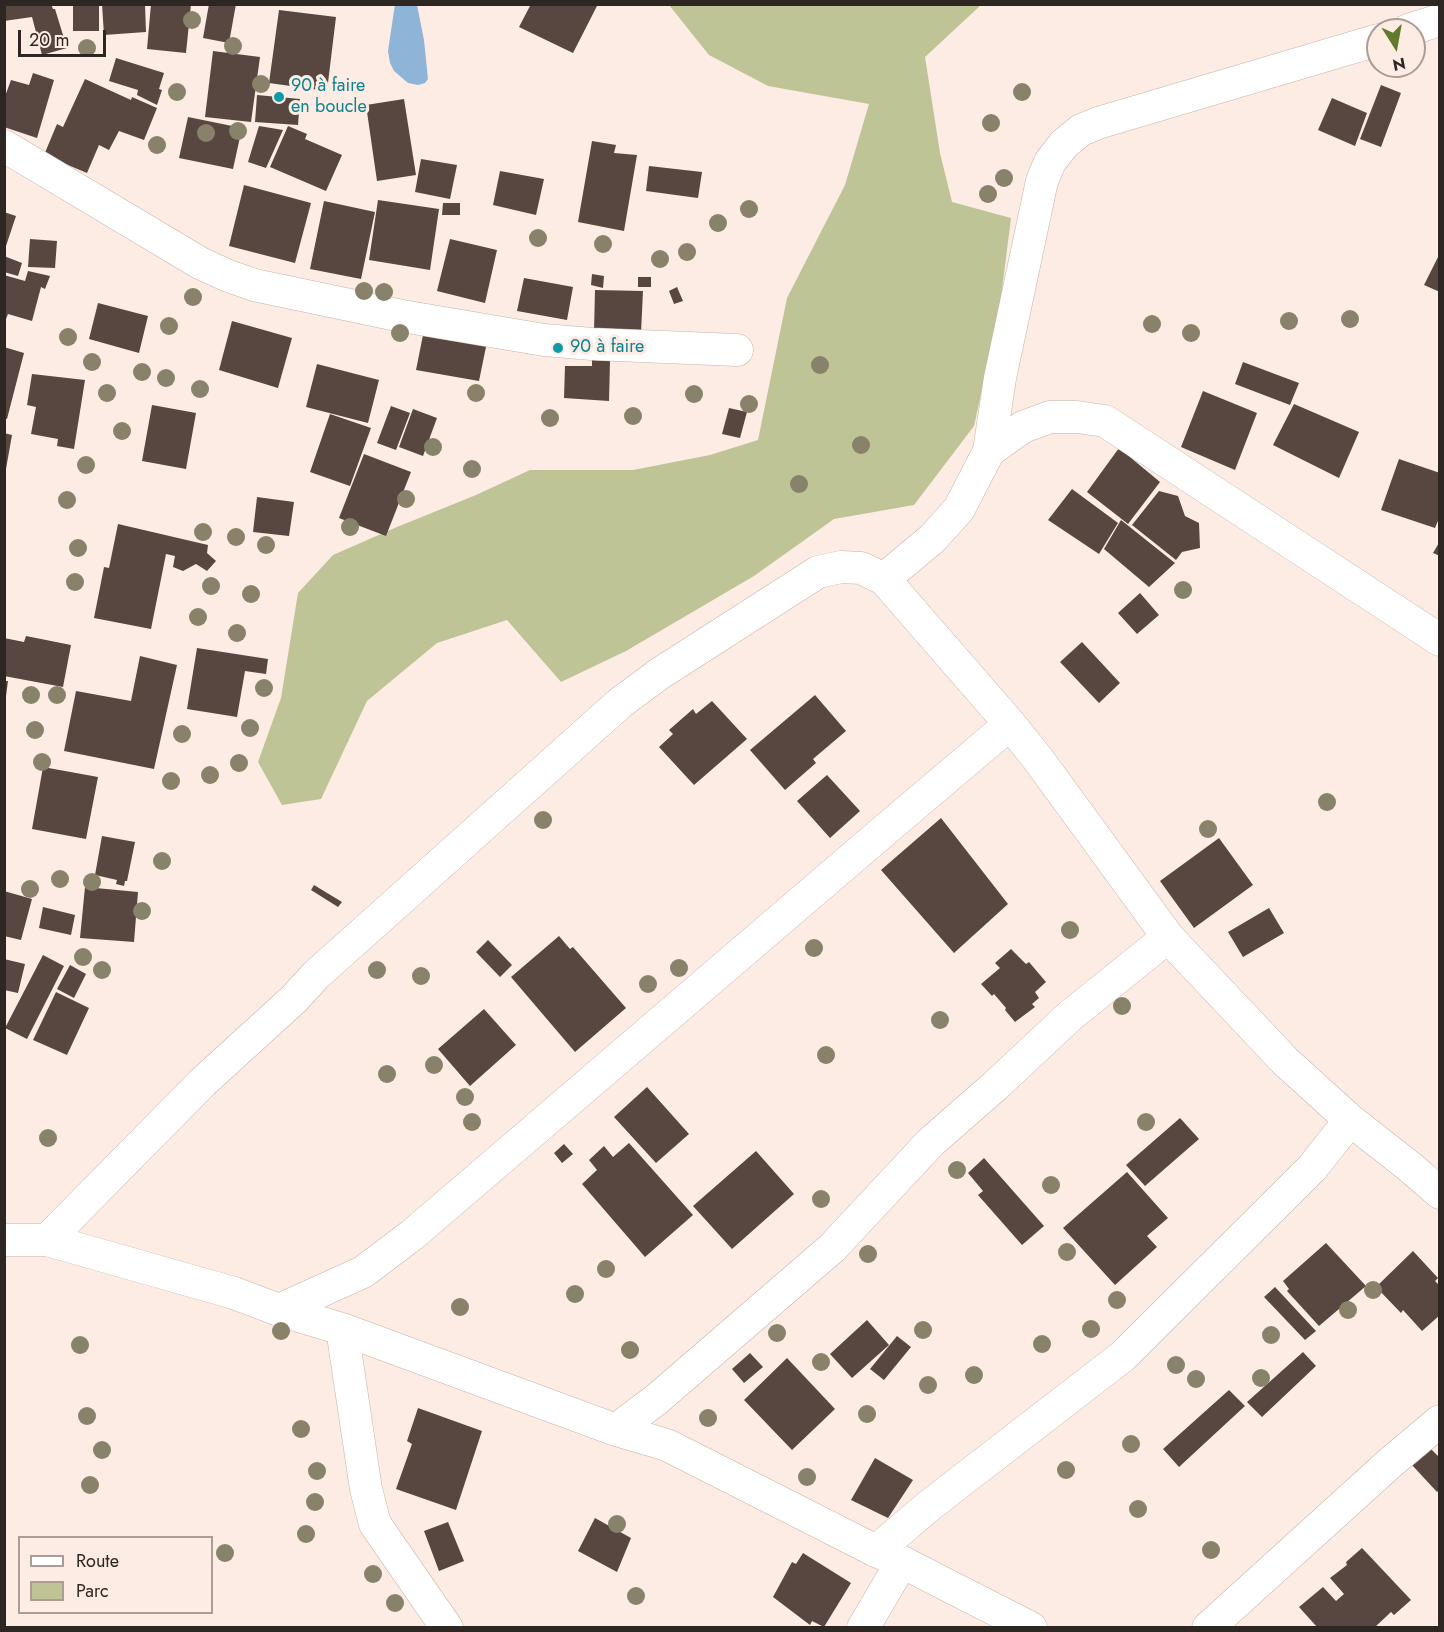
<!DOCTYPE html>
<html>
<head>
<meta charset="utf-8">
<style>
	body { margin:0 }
	#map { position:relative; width:1444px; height:1632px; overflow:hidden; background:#fcece4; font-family:Jost,sans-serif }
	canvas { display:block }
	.frame { position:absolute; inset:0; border:6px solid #2d2622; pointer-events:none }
	.legend { position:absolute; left:18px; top:1536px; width:195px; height:78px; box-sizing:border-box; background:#fcece4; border:2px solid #a99d96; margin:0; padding:8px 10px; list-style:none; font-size:18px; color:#2d2622 }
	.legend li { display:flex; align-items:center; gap:12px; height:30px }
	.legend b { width:30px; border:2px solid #a99d96 }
	.north { position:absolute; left:1366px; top:18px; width:60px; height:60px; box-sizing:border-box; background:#fcece4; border:2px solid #a99d96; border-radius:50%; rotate:169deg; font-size:16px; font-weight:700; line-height:24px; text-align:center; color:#2d2622 }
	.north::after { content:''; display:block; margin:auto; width:21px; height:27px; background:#627a2c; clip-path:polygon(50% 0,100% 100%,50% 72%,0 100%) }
	.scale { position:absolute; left:18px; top:30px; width:88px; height:27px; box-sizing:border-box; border:3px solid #2d2622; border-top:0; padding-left:8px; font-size:18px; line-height:21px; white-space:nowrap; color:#2d2622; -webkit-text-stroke:4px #fcece4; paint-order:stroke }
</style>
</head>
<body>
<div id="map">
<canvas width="1444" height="1632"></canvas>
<div class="frame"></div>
<ul class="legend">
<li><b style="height:8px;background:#fff"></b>Route</li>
<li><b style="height:16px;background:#bec495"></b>Parc</li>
</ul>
<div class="north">N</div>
<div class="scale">20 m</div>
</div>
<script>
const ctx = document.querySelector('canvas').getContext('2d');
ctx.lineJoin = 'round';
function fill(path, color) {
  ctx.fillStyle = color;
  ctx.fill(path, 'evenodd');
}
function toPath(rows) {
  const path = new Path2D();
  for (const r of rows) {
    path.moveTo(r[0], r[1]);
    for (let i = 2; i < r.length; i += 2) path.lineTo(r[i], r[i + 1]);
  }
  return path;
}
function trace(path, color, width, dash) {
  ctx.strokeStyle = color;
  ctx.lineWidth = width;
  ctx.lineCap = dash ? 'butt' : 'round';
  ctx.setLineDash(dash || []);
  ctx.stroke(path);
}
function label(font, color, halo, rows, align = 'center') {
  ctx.font = font + ' Jost,sans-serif';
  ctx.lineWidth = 6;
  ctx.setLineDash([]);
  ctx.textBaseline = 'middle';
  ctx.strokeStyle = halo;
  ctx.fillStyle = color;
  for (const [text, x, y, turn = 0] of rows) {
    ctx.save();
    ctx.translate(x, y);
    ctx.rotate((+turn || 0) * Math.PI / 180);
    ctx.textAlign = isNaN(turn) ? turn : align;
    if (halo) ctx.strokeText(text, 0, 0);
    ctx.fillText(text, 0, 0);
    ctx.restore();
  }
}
const green = toPath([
	[669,5,981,5,925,57,940,153,952,202,1011,218,999,313,974,426,914,505,834,519,754,576,626,651,561,682,507,620,437,643,367,701,321,799,282,805,258,762,281,698,298,593,333,555,397,527,476,495,530,470,633,470,710,455,758,440,787,298,845,185,869,104,768,86,709,55]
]);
const water = toPath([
	[395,4,417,5,424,40,428,79,425,83,418,85,408,83,394,71,390,63,388,51]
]);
const building = toPath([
	[4,4,51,4,53,9,55,9,67,48,42,55,32,17,4,21],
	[73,4,99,4,99,31,73,31],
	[102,4,145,4,146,32,104,35],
	[151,4,191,4,186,53,147,49],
	[209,4,236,4,229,43,203,38],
	[531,4,598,4,573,53,519,27],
	[279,10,336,17,327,91,269,83],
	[213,51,260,57,251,122,205,117],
	[116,58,164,73,159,89,162,90,157,105,137,95,138,90,109,81],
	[33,73,54,80,37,138,4,127,4,99,11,80,29,85],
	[85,79,131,100,132,97,157,108,144,140,119,131,109,150,99,145,87,173,44,155,57,124,63,127],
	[1381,85,1401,93,1381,147,1360,139],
	[257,95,300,99,298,125,255,122],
	[1332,98,1367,113,1355,146,1318,130],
	[404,99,416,175,377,181,366,105],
	[188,117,242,128,233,169,179,158],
	[259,126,283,130,266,168,248,162],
	[288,126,307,134,305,139,342,155,326,191,270,167],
	[592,141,616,145,614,153,637,155,624,231,578,222],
	[421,159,457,165,450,199,415,192],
	[649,166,702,172,698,198,646,191],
	[500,171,544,179,536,215,493,205],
	[244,185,311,203,295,263,229,246],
	[378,200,439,209,430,270,369,260],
	[324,201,375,212,361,279,310,269],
	[443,203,460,203,460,215,442,215],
	[4,212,16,216,5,249,4,249],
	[30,239,57,241,55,268,28,267],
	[450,239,497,250,485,303,437,291],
	[1440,253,1440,292,1424,285],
	[4,256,22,263,18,276,4,272],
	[28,271,50,276,45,289,41,287,32,321,8,314,4,324,4,275,25,281],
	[592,274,604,276,603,288,591,285],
	[638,277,651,277,651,287,638,287],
	[524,278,573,287,567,320,517,311],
	[677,287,683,301,674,304,669,291],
	[595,290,643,291,641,333,594,331],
	[98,303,148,316,139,353,89,339],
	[232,321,292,338,278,388,219,370],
	[424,330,488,337,479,381,416,370],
	[4,347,24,353,7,419,4,418],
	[592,360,610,361,609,401,564,398,565,366,592,366],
	[1243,362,1299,383,1290,405,1235,384],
	[317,364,379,380,368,423,306,407],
	[32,374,85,380,74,449,57,446,58,439,31,434,36,407,27,405],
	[1203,391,1257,413,1235,470,1181,447],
	[1294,404,1359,432,1339,478,1273,445],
	[152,405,196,413,186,469,142,461],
	[391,406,410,413,396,450,377,443],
	[729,408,747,412,740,438,722,434],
	[413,409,437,418,423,456,399,447],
	[330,414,371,428,350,486,310,472],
	[4,433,12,435,6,469,4,469],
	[1119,448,1160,482,1128,524,1087,492],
	[364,454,411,472,386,536,339,518],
	[1399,459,1440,473,1440,516,1435,528,1381,510],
	[1072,489,1118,523,1099,554,1048,520],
	[1159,491,1178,496,1185,516,1199,523,1200,548,1182,552,1176,560,1132,525],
	[257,497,294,502,289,536,253,532],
	[1121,520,1175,563,1149,587,1104,549],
	[118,524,208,545,207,553,216,561,207,571,196,564,183,571,173,567,175,556,166,554,151,629,94,618,104,567,109,568],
	[1440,541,1440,556,1433,553],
	[1140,593,1159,615,1137,634,1118,613],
	[26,636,71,645,63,687,4,676,4,638,24,642],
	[1082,642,1120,683,1099,703,1060,662],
	[197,648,268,659,266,674,245,671,237,717,187,709],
	[140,656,177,665,154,769,64,751,76,691,131,701],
	[4,681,8,681,6,696,4,696],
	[815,695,846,731,813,759,816,763,785,790,750,750],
	[712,701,747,739,694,785,659,747,673,734,669,730,693,709,696,714],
	[43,767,98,777,86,839,32,829],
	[827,775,860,811,830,838,797,801],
	[941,818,1008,904,954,953,881,870],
	[102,836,135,842,127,881,125,881,124,886,116,884,117,880,95,875],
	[1219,838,1253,885,1194,928,1160,881],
	[314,885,342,902,338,907,311,890],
	[85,887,138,892,134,942,80,938],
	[4,891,32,899,21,940,4,936],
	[43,907,75,915,71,935,39,928],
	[1269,908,1284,933,1243,957,1228,932],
	[559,936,570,949,573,947,626,1008,575,1052,511,977],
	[488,940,512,965,500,977,476,952],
	[1011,949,1026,964,1029,962,1046,982,1035,992,1039,998,1032,1004,1035,1007,1015,1022,1005,1010,1006,1008,994,994,992,996,981,984,1000,968,995,963],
	[43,955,64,966,27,1039,5,1028],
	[4,959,25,964,18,993,4,990],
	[70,965,86,974,74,998,57,989],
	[56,992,89,1008,67,1055,33,1040],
	[484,1009,516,1045,470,1086,438,1049],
	[647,1087,689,1134,656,1163,614,1117],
	[1180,1118,1199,1139,1145,1186,1126,1165],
	[629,1143,693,1215,645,1257,582,1184,597,1170,589,1160,604,1146,613,1157],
	[564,1144,573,1154,562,1163,554,1153],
	[756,1151,794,1194,732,1249,693,1206],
	[984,1158,1044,1226,1022,1245,978,1195,983,1191,968,1173],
	[1127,1172,1168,1218,1147,1236,1157,1247,1115,1285,1063,1228],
	[1326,1243,1366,1286,1319,1326,1287,1291,1289,1289,1283,1281],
	[1413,1251,1438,1278,1435,1281,1440,1286,1440,1315,1422,1331,1403,1310,1401,1313,1376,1287],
	[1275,1287,1316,1331,1305,1340,1264,1297],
	[867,1320,889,1345,852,1378,830,1354],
	[897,1336,911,1347,884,1380,870,1369],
	[1303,1352,1316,1366,1262,1417,1247,1402],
	[750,1353,763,1367,744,1383,732,1369],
	[787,1358,835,1409,792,1450,744,1400],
	[1229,1390,1245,1406,1179,1467,1163,1449],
	[418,1408,482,1431,456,1510,396,1489,412,1444,407,1441],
	[1430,1448,1440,1458,1440,1489,1437,1492,1412,1465],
	[875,1458,913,1480,888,1518,851,1500],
	[595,1518,631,1538,617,1572,578,1551],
	[448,1522,464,1561,439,1571,424,1531],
	[1362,1548,1411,1600,1394,1615,1391,1612,1374,1628,1320,1628,1319,1626,1317,1627,1299,1607,1323,1587,1336,1601,1344,1594,1330,1578,1347,1565,1346,1562],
	[803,1553,851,1583,824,1627,812,1621,810,1625,773,1597,792,1562,796,1564]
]);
const minor = toPath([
	[1408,30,1440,20],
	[4,146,200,263,226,275,254,285,402,316,544,340,592,344,737,350],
	[989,451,1000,378,1042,181,1050,162,1064,144,1081,130,1098,123,1378,40],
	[884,579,933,538,959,509,989,451,1023,427,1050,417,1077,417,1105,421,1440,640],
	[4,1240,47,1240,234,1293,279,1310,342,1329,616,1430,667,1445,876,1551,902,1562,1031,1628],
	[47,1240,203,1082,294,999,316,975,620,703,659,674,818,572,841,567,861,568,884,579,1010,724,1038,759,1168,937,1285,1061,1350,1120,1410,1167,1440,1193],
	[279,1310,363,1272,412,1235,892,824,1010,724],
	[342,1329,366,1489,375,1524,447,1628],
	[616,1430,657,1399,832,1248,931,1142,995,1086,1071,1015,1168,937],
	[876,1551,930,1505,1123,1356,1312,1168,1350,1120],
	[863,1628,902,1562],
	[1208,1628,1390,1463,1440,1421]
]);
const trees = [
	[192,20],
	[233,46],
	[87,48],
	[261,84],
	[177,92],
	[1022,92],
	[991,123],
	[238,131],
	[206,133],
	[157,145],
	[1004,178],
	[988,194],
	[749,209],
	[718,223],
	[538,238],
	[603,244],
	[687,252],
	[660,259],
	[364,291],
	[384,292],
	[193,297],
	[1350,319],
	[1289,321],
	[1152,324],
	[169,326],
	[400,333],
	[1191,333],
	[68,337],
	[92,362],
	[820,365],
	[142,372],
	[166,378],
	[200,389],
	[107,393],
	[476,393],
	[694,394],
	[749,404],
	[633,416],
	[550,418],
	[122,431],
	[861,445],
	[433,447],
	[86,465],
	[472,469],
	[799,484],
	[406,499],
	[67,500],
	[350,527],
	[203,532],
	[236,537],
	[266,545],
	[78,548],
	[75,582],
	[211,586],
	[1183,590],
	[251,594],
	[198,617],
	[237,633],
	[264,688],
	[31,695],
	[57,695],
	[250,728],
	[35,730],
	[182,734],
	[42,762],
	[239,763],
	[210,775],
	[171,781],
	[1327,802],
	[543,820],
	[1208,829],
	[162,861],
	[60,879],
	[92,882],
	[30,889],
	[142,911],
	[1070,930],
	[814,948],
	[83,957],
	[679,968],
	[102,970],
	[377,970],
	[421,976],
	[648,984],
	[1122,1006],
	[940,1020],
	[826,1055],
	[434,1065],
	[387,1074],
	[465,1097],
	[472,1122],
	[1146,1122],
	[48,1138],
	[957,1170],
	[1051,1185],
	[821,1199],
	[1067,1252],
	[868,1254],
	[606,1269],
	[1373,1290],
	[575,1294],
	[1117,1300],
	[460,1307],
	[1348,1310],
	[1091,1329],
	[923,1330],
	[281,1331],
	[777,1333],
	[1271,1335],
	[1042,1344],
	[80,1345],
	[630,1350],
	[821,1362],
	[1176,1365],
	[974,1375],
	[1261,1378],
	[1196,1379],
	[928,1385],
	[867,1414],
	[87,1416],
	[708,1418],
	[301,1429],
	[1131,1444],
	[102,1450],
	[1066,1470],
	[317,1471],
	[807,1477],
	[90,1485],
	[315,1502],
	[1138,1509],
	[617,1524],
	[306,1534],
	[1211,1550],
	[225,1553],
	[373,1574],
	[636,1596],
	[395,1603]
];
const markers = [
	[279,97,6,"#0f9aa8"],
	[558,348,6,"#0f9aa8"]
];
const cultureNames = [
	["90 à faire",291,87],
	["en boucle",291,108],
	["90 à faire",570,348]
];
fill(green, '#bec495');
fill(water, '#8eb5d7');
fill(building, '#574740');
trace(minor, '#c6b3aa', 33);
trace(minor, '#fff', 32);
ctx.fillStyle = '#88826a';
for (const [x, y] of trees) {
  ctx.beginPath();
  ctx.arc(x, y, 9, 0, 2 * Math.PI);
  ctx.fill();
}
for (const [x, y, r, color] of markers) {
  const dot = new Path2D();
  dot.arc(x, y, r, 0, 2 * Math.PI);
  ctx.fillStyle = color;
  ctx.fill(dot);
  trace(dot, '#fcece4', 2);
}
label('18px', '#0d838f', '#fcece4', cultureNames, 'left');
</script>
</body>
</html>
